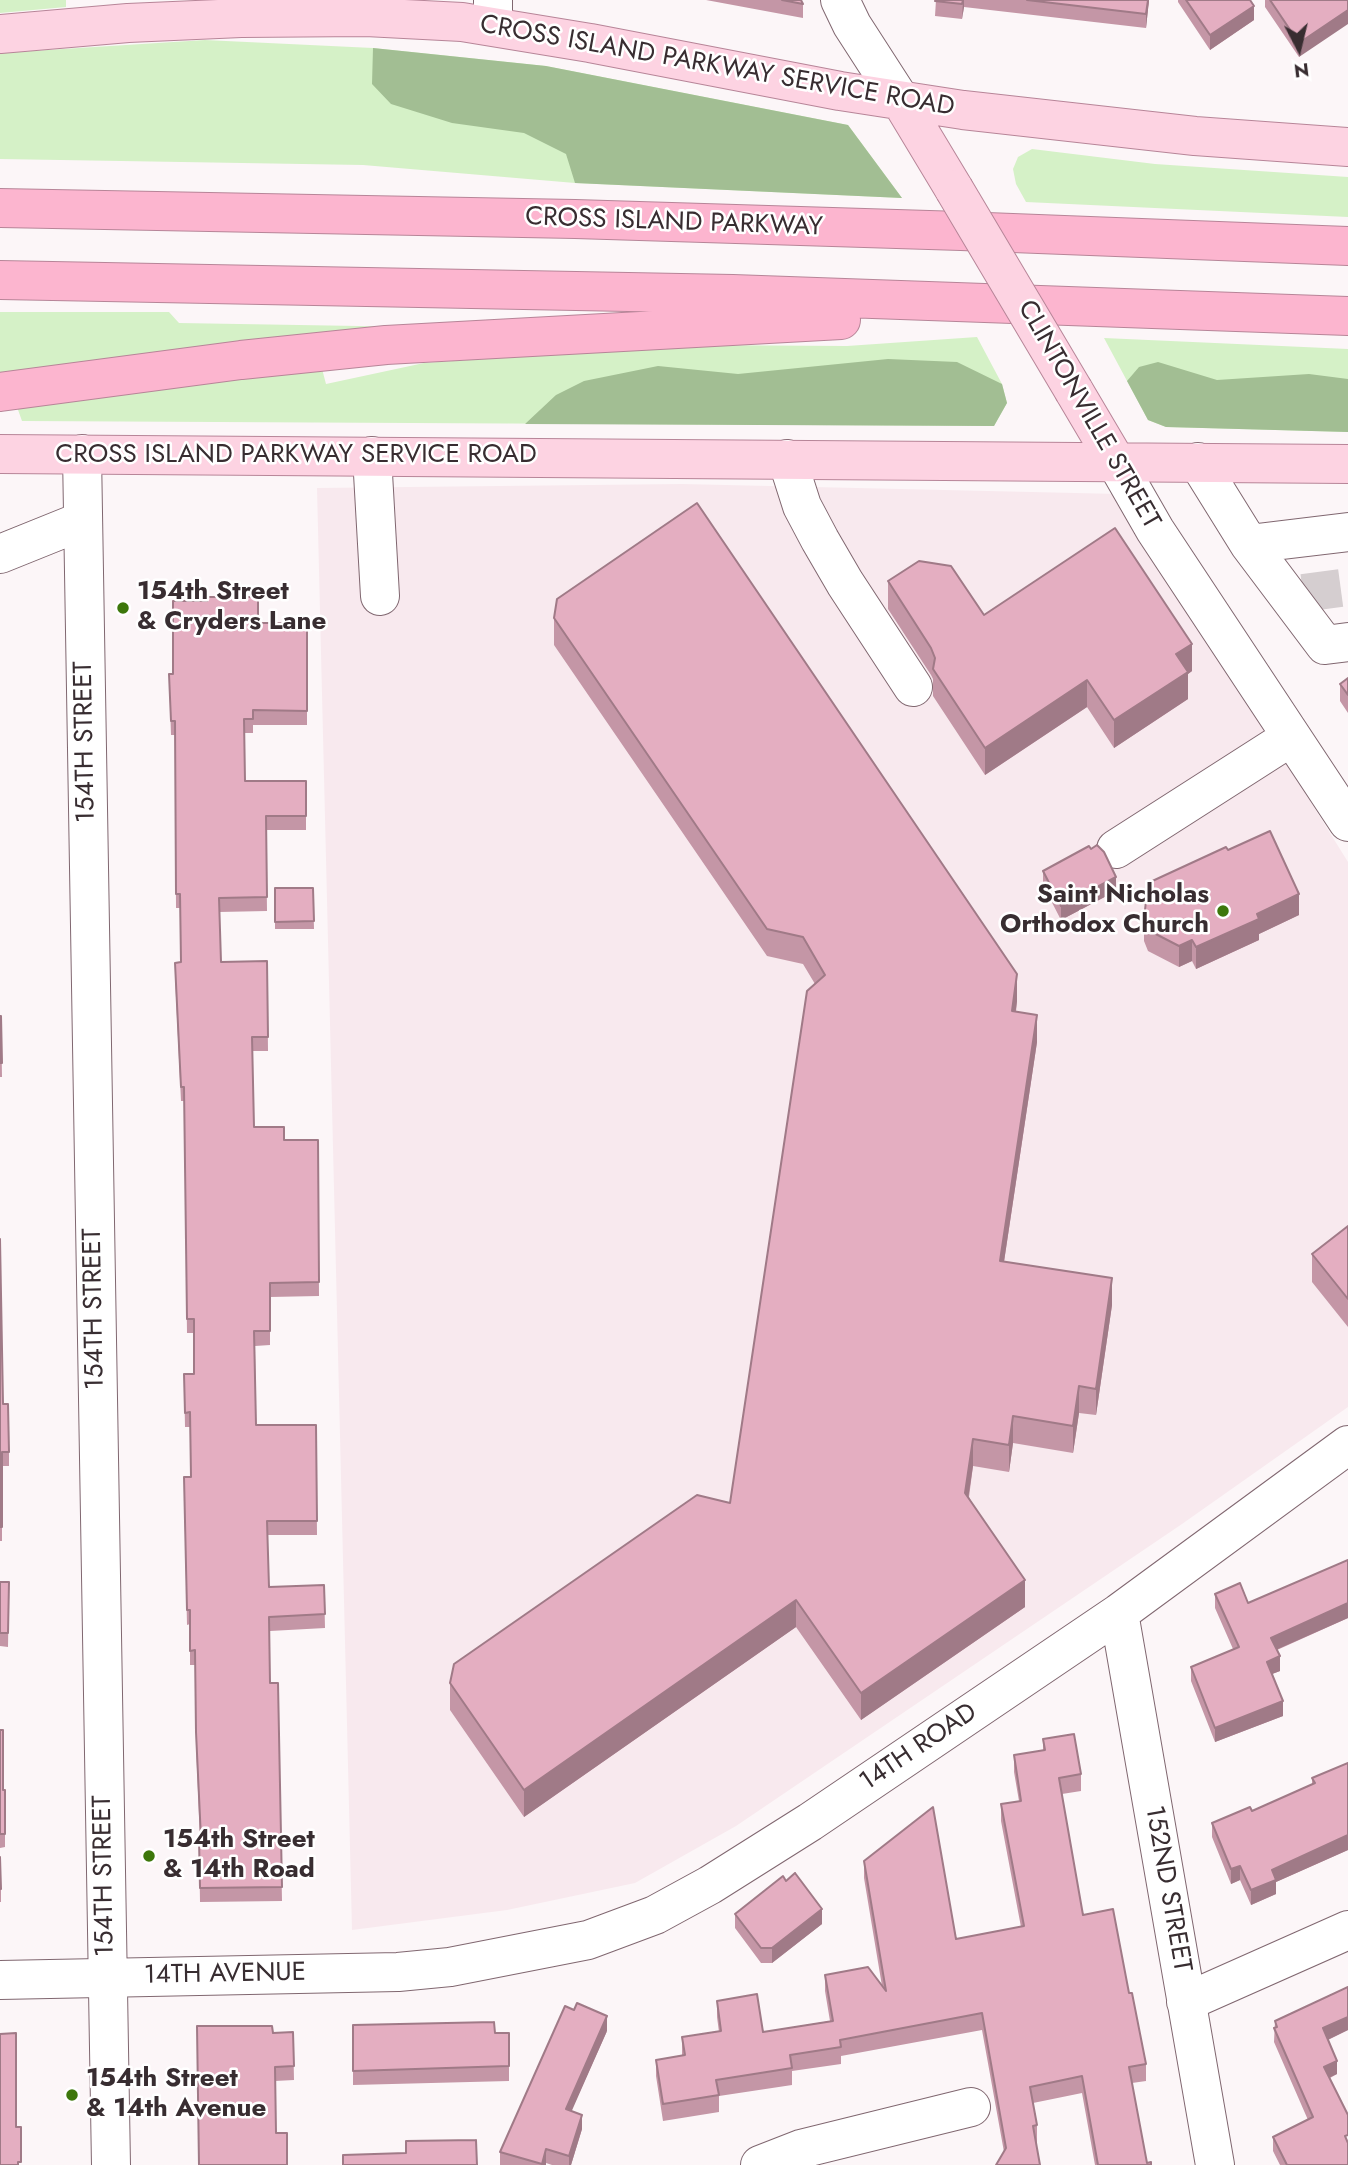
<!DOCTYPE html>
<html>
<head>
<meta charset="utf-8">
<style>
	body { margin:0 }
	#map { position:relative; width:1348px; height:2165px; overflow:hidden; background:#fcf6f8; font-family:Jost,sans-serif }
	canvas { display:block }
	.north { position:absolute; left:1264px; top:14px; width:70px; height:70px; -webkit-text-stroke:5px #fff; paint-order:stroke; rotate:173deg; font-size:19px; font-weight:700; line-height:28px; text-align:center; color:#382d31 }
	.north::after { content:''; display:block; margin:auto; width:24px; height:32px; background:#382d31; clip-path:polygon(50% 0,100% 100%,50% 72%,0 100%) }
</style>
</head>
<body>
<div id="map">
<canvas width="1348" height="2165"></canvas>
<div class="north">N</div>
</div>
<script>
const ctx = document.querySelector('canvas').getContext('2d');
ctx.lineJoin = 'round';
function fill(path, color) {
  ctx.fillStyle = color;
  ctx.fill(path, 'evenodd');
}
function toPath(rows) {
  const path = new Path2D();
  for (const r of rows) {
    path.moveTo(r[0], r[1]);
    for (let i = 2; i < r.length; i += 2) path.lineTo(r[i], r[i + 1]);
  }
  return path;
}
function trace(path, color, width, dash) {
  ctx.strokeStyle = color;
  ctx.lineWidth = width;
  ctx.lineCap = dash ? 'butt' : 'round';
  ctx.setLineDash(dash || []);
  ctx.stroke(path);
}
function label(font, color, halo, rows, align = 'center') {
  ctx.font = font + ' Jost,sans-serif';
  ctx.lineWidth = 5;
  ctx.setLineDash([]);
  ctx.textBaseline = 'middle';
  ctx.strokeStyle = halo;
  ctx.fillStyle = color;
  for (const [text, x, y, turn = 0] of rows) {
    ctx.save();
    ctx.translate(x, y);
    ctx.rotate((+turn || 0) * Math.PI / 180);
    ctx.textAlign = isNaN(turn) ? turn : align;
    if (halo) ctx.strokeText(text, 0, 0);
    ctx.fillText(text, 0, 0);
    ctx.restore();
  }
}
const built = toPath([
	[682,484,1119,494,1348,862,1348,1407,1182,1524,736,1826,635,1883,507,1910,352,1930,317,488]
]);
const green = toPath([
	[0,0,66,0,66,7,0,13],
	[205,40,373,48,546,66,848,125,902,198,575,183,363,165,0,159,0,53],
	[1032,149,1155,164,1348,177,1348,217,1026,202,1016,184,1013,169,1018,157],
	[0,312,169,312,179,323,419,327,0,376],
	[977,337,1002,384,1007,403,994,426,22,421,17,407,321,365,326,384,424,363,687,345,847,346],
	[1104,338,1348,349,1348,432,1166,427,1148,420]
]);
const forest = toPath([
	[373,48,546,66,848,125,902,198,575,183,566,154,524,133,452,123,391,104,372,84],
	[888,359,957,362,1002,384,1007,403,994,426,525,424,556,395,584,381,658,366,738,374],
	[1158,362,1217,380,1309,374,1348,379,1348,432,1166,427,1148,420,1127,381,1139,367]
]);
const minorTunnel = toPath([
	[1303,593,1348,587]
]);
const minor = toPath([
	[840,0,852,25,901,101],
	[493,26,493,0],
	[82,454,111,2165],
	[372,456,380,596],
	[787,459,802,506,820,540,845,583,913,687],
	[1116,462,1155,530,1348,822],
	[1198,462,1249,544,1325,645,1348,642],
	[1249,544,1348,532],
	[0,554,82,521],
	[1116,849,1291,737],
	[1119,1613,1215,2165],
	[0,1980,398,1972,450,1967,588,1940,655,1915,710,1885,810,1822,1119,1613,1348,1445],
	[1186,2002,1348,1930],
	[760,2165,801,2149,971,2107]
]);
const major = toPath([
	[0,34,128,23,241,18,366,17,462,22,590,43,840,91,963,110,1195,136,1348,147],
	[901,101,954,189],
	[1074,391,1116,462],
	[0,454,1348,464]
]);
const highway = toPath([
	[0,208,575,219,961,231,1348,246],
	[0,280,733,294,1348,316],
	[0,392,241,360,386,345,841,320]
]);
const majorBridge = toPath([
	[954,189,1074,391]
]);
const wall = toPath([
	[706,0,801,0,803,4,803,18],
	[936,0,1149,0,1146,28,964,7,962,19,935,16],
	[1178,0,1250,0,1254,20,1210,50,1178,2],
	[1265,0,1348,0,1299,57,1265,7],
	[888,581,984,615,1192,671,1188,674,1188,699,1114,748,1087,707,985,775,933,696,933,679,931,675,888,609],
	[554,618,1017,1001,1016,1012,1037,1042,1004,1262,1112,1305,1096,1415,1079,1413,1073,1453,1013,1443,1009,1472,973,1466,969,1497,1025,1607,861,1720,796,1627,524,1817,450,1710,450,1683,730,1503,815,984,803,964,767,956,554,645],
	[258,623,307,623,307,725,253,725,253,733,245,733,245,781,306,781,306,830,266,830,267,911,219,912,221,962,267,961,268,1051,252,1051,254,1127,284,1140,318,1140,319,1296,270,1297,270,1345,255,1346,256,1425,316,1425,317,1535,267,1535,269,1587,324,1585,325,1628,270,1631,270,1683,278,1683,282,1901,200,1902,199,1839,200,1839,196,1746,195,1665,190,1665,190,1624,187,1625,184,1491,191,1477,190,1427,185,1427,184,1374,194,1374,194,1333,187,1333,184,1101,181,1101,175,977,175,963,181,962,180,908,176,908,175,735,171,735,169,674,173,674],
	[1348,678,1348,713,1340,701,1340,684],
	[1043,871,1116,891,1061,920,1043,885],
	[275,888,313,888,314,929,275,929],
	[1299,915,1259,934,1259,940,1196,969,1192,961,1179,967,1148,951,1144,941,1144,919],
	[0,1016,1,1016,2,1077,0,1077],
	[1348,1226,1348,1327,1312,1282,1312,1254],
	[0,1239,3,1404,9,1452,9,1466,2,1466,2,1541,0,1541],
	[1348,1560,1348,1618,1277,1650,1280,1671,1272,1674,1283,1716,1215,1742,1191,1681,1191,1667,1233,1649,1215,1608,1215,1594,1248,1603],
	[0,1582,9,1582,8,1647,0,1646],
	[0,1730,3,1790,5,1790,5,1847,0,1848],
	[1043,1739,1081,1774,1081,1791,1062,1794,1083,1915,1129,1993,1146,2064,1146,2081,1132,2083,1147,2163,1151,2165,1095,2165,1082,2093,1033,2103,1037,2125,1037,2142,1004,2152,982,2030,841,2056,841,2064,792,2071,792,2085,719,2096,719,2112,663,2121,656,2076,656,2060,682,2056,682,2037,719,2032,717,2017,717,2001,763,2032,830,2021,825,1991,825,1975,882,1986,864,1878,864,1861,956,1939,1021,1927,1001,1821,1001,1804,1019,1801,1014,1772,1014,1755,1043,1751],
	[1348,1763,1348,1850,1276,1882,1276,1894,1251,1905,1240,1880,1231,1884,1212,1837,1212,1823,1252,1811,1312,1784,1312,1778],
	[0,1857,1,1889,1,1902,0,1902],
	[735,1914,822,1924,772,1963,761,1963,735,1928],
	[1348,1979,1348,2030,1328,2040,1337,2074,1330,2078,1348,2165,1280,2165,1273,2151,1273,2137,1308,2120,1274,2042,1275,2021,1348,1987],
	[353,2025,509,2033,509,2081,353,2085],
	[197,2026,273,2033,293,2032,294,2080,275,2081,276,2133,287,2165],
	[607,2031,571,2111,582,2129,571,2165,552,2165,546,2163,546,2165,500,2165,500,2152]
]);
const shadedWall = toPath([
	[963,0,964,0,964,7,962,19],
	[1148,0,1149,0,1146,28,1146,14],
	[1254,6,1254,20,1210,50,1210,35],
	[1348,10,1348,24,1299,57,1299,43],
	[1192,644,1192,671,1188,674,1188,699,1114,748,1114,720,1176,654],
	[1087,680,1087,707,985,775,985,748],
	[1116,877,1116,891,1061,920,1061,906],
	[1299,894,1299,915,1259,934,1259,940,1196,969,1196,947,1257,914],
	[1192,940,1192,961,1179,967,1179,946],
	[1017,974,1017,1001,1012,1038,1012,1011],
	[1037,1015,1037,1042,1000,1288,1000,1261],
	[1112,1278,1112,1305,1096,1415,1096,1389],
	[1079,1386,1079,1413,1073,1453,1073,1426],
	[1013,1416,1013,1443,1009,1472,1009,1445],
	[973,1439,973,1466,965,1519,965,1493],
	[1025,1580,1025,1607,861,1720,861,1693],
	[796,1600,796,1627,524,1817,524,1790],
	[1348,1603,1348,1618,1271,1652,1271,1638],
	[1280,1656,1280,1671,1267,1676,1267,1662],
	[1283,1701,1283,1716,1215,1742,1215,1728],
	[1348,1835,1348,1850,1276,1882,1276,1894,1251,1905,1251,1890,1272,1870],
	[1240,1866,1240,1880,1231,1884,1231,1869],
	[822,1909,822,1924,772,1963,772,1948],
	[607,2016,607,2031,566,2124,566,2109],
	[1348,2017,1348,2030,1323,2042,1323,2028],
	[1337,2061,1337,2074,1324,2080,1324,2067],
	[582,2115,582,2129,571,2165,569,2165,569,2156],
	[546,2149,546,2165,542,2165]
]);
const building = toPath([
	[782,0,801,0,803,4,782,0],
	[936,0,963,0,962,4,935,1,936,0],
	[1027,0,1148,0,1146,14,1027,0],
	[1186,0,1250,0,1254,6,1210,35,1186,0],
	[1270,0,1348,0,1348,10,1299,43,1270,0],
	[697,503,1017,974,1012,1011,1037,1015,1000,1261,1112,1278,1096,1389,1079,1386,1073,1426,1013,1416,1009,1445,973,1439,965,1493,1025,1580,861,1693,796,1600,524,1790,450,1683,454,1664,697,1495,730,1503,807,991,825,975,803,937,767,929,554,618,557,599,697,503],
	[1115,528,1192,644,1176,654,1188,672,1114,720,1087,680,985,748,933,669,935,658,931,648,888,581,919,561,951,566,984,615,1115,528],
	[207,597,258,597,258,623,307,623,307,711,253,710,253,719,244,719,245,781,306,781,306,816,266,816,267,897,219,898,221,962,267,961,268,1037,252,1037,254,1127,284,1127,284,1140,318,1140,319,1282,270,1283,270,1331,254,1331,256,1425,316,1425,317,1521,267,1521,269,1587,324,1585,325,1614,269,1617,270,1683,278,1683,282,1887,200,1888,199,1839,201,1839,196,1732,195,1650,190,1651,190,1610,187,1610,184,1477,191,1477,190,1412,185,1413,184,1374,194,1374,194,1319,187,1319,184,1087,181,1087,175,963,181,962,180,894,176,894,175,721,171,721,169,674,173,674,173,601,207,601,207,597],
	[1348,678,1348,695,1340,684,1348,678],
	[1270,831,1299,894,1257,914,1259,919,1196,947,1192,940,1179,946,1148,930,1144,919,1148,883,1226,847,1228,850,1270,831],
	[1097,845,1104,852,1116,877,1061,906,1043,871,1089,846,1091,849,1097,845],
	[275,888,313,888,314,921,275,922,275,888],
	[0,1016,1,1016,2,1063,0,1063,0,1016],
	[1348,1226,1348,1299,1312,1254,1348,1226],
	[0,1239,3,1404,8,1404,9,1452,2,1452,2,1527,0,1527,0,1239],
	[1348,1560,1348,1603,1271,1638,1280,1656,1267,1662,1283,1701,1215,1728,1191,1667,1239,1647,1215,1594,1240,1583,1248,1603,1348,1560],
	[0,1582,9,1582,8,1633,0,1633,0,1582],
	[0,1730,3,1730,3,1790,5,1790,5,1834,0,1834,0,1730],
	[1074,1734,1081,1774,1059,1778,1083,1915,1113,1909,1129,1993,1132,1993,1146,2064,1129,2067,1147,2163,1151,2162,1151,2165,1098,2165,1082,2076,1030,2087,1037,2125,1033,2126,1040,2165,996,2165,1006,2148,982,2013,840,2040,841,2047,790,2055,792,2068,716,2080,719,2095,663,2104,656,2060,685,2055,682,2037,721,2031,717,2001,757,1994,763,2032,833,2021,825,1975,868,1967,886,1991,864,1861,933,1807,956,1939,1024,1926,1001,1804,1021,1801,1014,1755,1045,1750,1043,1739,1074,1734],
	[1348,1763,1348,1835,1272,1870,1276,1880,1251,1890,1240,1866,1231,1869,1212,1823,1250,1807,1252,1811,1315,1783,1312,1778,1348,1763],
	[0,1857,1,1889,0,1889,0,1857],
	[795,1873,822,1909,772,1948,761,1948,735,1914,783,1876,786,1881,795,1873],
	[1348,1987,1348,2017,1323,2028,1337,2061,1324,2067,1348,2115,1348,2135,1345,2136,1348,2143,1348,2165,1287,2165,1273,2137,1313,2117,1274,2028,1277,2027,1275,2021,1348,1987],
	[577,2003,607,2016,566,2109,582,2115,569,2156,546,2149,542,2164,500,2152,565,2006,574,2010,577,2003],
	[494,2022,495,2033,509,2033,509,2066,353,2071,353,2025,494,2022],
	[197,2026,272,2026,273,2033,293,2032,294,2066,275,2067,276,2133,287,2133,287,2165,199,2165,197,2026],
	[16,2033,16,2127,21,2127,21,2162,18,2162,18,2165,0,2165,0,2034,16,2033],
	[476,2140,477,2165,343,2165,343,2155,406,2153,406,2141,476,2140]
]);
const markers = [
	[123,608,7,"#3d770b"],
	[1223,911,7,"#3d770b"],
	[149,1856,7,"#3d770b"],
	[72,2095,7,"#3d770b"]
];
const streetNames = [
	["CROSS ISLAND PARKWAY SERVICE ROAD",717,67,10],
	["CROSS ISLAND PARKWAY",674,223,2],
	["CLINTONVILLE STREET",1088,415,60],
	["CROSS ISLAND PARKWAY SERVICE ROAD",296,456],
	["154TH STREET",86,742,-91],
	["154TH STREET",95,1309,-91],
	["14TH ROAD",919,1748,-34],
	["154TH STREET",105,1876,-91],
	["152ND STREET",1167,1889,80],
	["14TH AVENUE",225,1975,-1]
];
const poiNames = [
	["154th Street",137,593],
	["& Cryders Lane",137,623],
	["Saint Nicholas",1209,896,"right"],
	["Orthodox Church",1209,926,"right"],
	["154th Street",163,1841],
	["& 14th Road",163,1871],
	["154th Street",86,2080],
	["& 14th Avenue",86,2110]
];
fill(built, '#f8e9ee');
fill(green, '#d5f1c7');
fill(forest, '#a2be93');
trace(minorTunnel, '#d5ced0', 38, [38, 19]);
trace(minor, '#806770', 40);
trace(major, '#b78598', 40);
trace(highway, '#b78598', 40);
trace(minor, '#fff', 38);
trace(major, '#fdd3e2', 38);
trace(highway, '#fcb5cf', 38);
trace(majorBridge, '#b78598', 40, []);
trace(majorBridge, '#fdd3e2', 38);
fill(wall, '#c496a6');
fill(shadedWall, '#a07a87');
fill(building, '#e4aec1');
trace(building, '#a07a87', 2);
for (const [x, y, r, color] of markers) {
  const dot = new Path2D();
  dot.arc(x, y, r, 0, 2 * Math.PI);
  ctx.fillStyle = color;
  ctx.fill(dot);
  trace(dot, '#fff', 2.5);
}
label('26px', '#382d31', '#fff', streetNames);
label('bold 26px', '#382d31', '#fff', poiNames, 'left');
</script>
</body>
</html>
